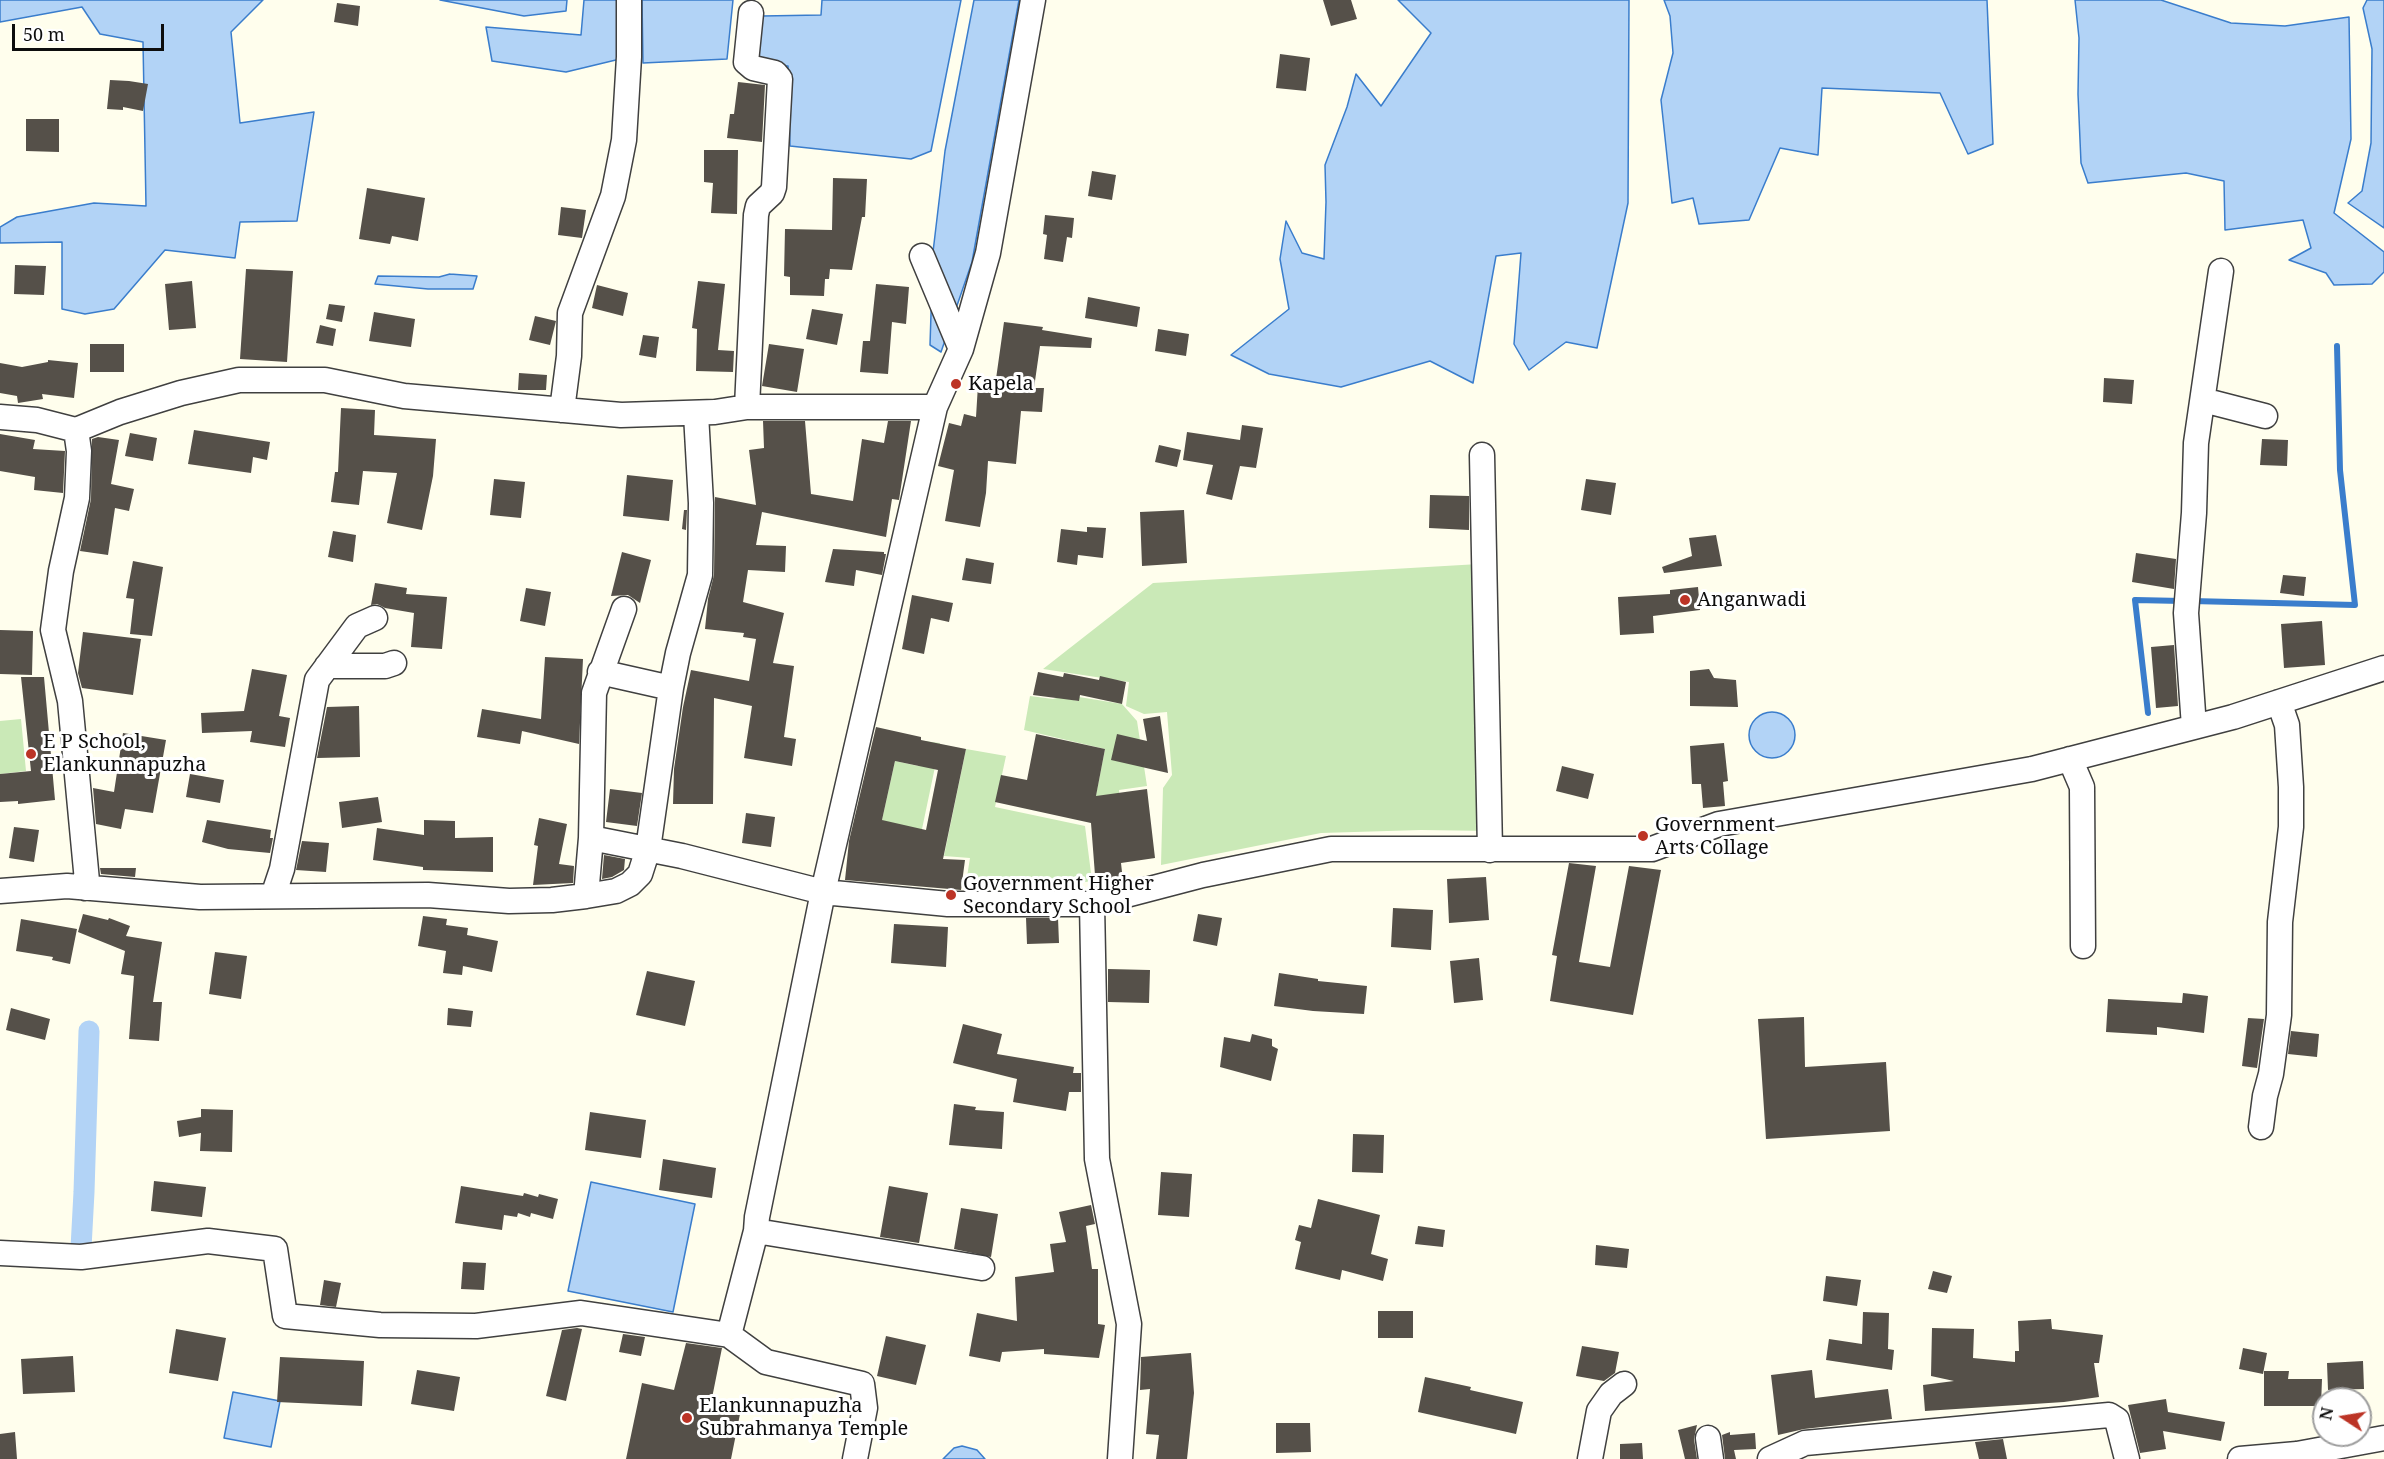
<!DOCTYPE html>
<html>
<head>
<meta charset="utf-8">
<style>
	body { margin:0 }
	#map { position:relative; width:2384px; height:1459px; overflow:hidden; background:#fffeed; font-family:"Noto Serif",serif }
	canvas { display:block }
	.north { position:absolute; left:2312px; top:1387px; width:60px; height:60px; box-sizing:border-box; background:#fff; border:2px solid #9e9e9e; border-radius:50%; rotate:282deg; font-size:16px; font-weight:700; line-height:24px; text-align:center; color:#0d0d0d }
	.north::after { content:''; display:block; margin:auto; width:21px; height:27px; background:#bc3426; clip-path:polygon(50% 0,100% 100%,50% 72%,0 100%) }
	.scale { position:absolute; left:12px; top:24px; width:152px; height:27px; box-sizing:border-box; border:3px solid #0d0d0d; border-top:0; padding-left:8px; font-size:18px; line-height:21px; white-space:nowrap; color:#0d0d0d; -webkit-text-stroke:4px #fff; paint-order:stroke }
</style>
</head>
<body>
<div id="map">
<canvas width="2384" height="1459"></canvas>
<div class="north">N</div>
<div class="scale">50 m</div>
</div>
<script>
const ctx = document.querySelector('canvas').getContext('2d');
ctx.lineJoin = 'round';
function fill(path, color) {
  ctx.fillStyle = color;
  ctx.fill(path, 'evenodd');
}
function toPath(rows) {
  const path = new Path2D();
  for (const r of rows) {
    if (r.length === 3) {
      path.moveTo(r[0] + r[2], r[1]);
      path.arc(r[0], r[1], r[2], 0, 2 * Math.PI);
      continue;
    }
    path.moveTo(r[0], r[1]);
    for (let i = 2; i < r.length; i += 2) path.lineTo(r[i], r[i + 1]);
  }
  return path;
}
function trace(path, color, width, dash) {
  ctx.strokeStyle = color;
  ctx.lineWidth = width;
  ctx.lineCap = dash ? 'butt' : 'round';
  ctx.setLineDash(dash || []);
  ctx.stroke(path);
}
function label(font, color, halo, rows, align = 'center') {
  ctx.font = font + ' "Noto Serif",serif';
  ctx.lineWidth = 6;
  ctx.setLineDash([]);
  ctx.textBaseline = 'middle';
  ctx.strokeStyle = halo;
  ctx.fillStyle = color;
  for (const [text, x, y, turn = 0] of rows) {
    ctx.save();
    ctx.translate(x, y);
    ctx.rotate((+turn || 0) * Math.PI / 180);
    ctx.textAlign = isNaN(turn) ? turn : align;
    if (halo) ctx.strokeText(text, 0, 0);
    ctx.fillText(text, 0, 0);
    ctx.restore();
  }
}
const green = toPath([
	[1479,564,1492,831,1421,830,1321,833,1161,865,1163,788,1172,775,1167,712,1144,714,1126,706,1129,682,1043,669,1153,583],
	[1030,696,1053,699,1060,697,1078,701,1079,697,1122,704,1137,721,1147,786,1119,790,1120,806,1093,811,1105,749,1024,730],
	[21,719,26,771,0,774,0,721],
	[924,741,940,743,917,853,882,820,895,761,918,766],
	[966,749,1006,756,995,807,1085,826,1092,881,1079,883,967,877,970,858,944,856]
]);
const water = toPath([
	[0,0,263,0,231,32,240,123,314,112,297,221,240,222,235,258,165,250,114,309,85,314,62,309,62,242,0,243,0,227,17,217,94,203,146,206,143,42,100,34,82,7,0,22,0,0],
	[440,0,567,0,566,11,524,16,440,0],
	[584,0,619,0,620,59,566,72,492,61,486,27,581,35,584,0],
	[642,0,733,0,727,59,643,63,642,0],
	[822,0,961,0,931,151,911,159,790,146,788,66,753,65,762,16,821,15,822,0],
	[974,0,1019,0,972,262,941,352,930,345,933,252,945,151,974,0],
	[1398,0,1629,0,1628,203,1597,348,1566,342,1529,370,1514,344,1521,253,1496,256,1473,383,1430,361,1341,387,1269,374,1231,355,1289,309,1280,259,1286,221,1302,253,1324,259,1326,202,1325,165,1347,107,1356,74,1381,106,1431,33,1398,0],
	[1664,0,1987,0,1993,144,1968,154,1940,93,1822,88,1818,155,1780,148,1749,220,1699,224,1693,198,1672,203,1661,100,1673,53,1670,16,1664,0],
	[2075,0,2161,0,2231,23,2285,26,2349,17,2351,139,2334,213,2384,252,2384,272,2372,284,2334,285,2326,273,2289,260,2311,248,2303,220,2225,230,2224,181,2186,173,2088,183,2081,163,2078,94,2079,38,2075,0],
	[2367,0,2384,0,2384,228,2348,203,2362,191,2371,143,2372,49,2363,8,2367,0],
	[450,274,477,276,473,289,428,289,375,284,378,276,439,277,450,274],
	[1772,735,23],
	[591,1182,695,1204,673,1312,568,1291,591,1182],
	[233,1392,280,1401,271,1447,224,1438,233,1392],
	[962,1446,977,1450,985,1459,943,1459,954,1448,962,1446]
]);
const stream = toPath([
	[2192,601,2355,605,2340,470,2337,346],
	[2148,713,2135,600,2182,601]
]);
const canal = toPath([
	[81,1248,84,1192,89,1031]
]);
const building = toPath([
	[1323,0,1351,0,1357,19,1331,26],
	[337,3,360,6,358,26,334,22],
	[1280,54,1310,58,1306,91,1276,88],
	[110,80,129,81,148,84,143,111,123,107,123,110,107,109],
	[738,82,765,85,762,142,727,138,730,114,734,114],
	[26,119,59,119,59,152,26,151],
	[704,150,738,150,737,214,711,213,713,183,704,182],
	[1092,171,1116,175,1112,200,1088,196],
	[833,178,867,179,865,217,862,217,852,270,830,269,829,279,825,279,824,296,790,295,790,277,784,276,785,229,832,230],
	[367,188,425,198,418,241,392,236,390,244,359,239],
	[561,207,586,210,582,238,558,235],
	[1045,215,1074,218,1072,238,1067,237,1063,262,1044,259,1047,235,1043,234],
	[15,265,46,266,44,295,14,294],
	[246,269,293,271,287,362,240,359],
	[192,281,196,328,169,330,165,284],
	[698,281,725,284,718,350,734,351,733,372,696,371,697,329,692,328],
	[876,284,909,287,906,324,892,322,888,374,860,372,863,341,870,341],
	[597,285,628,293,623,316,592,308],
	[1088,297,1140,307,1137,327,1085,318],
	[329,304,345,306,342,322,326,319],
	[812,309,843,314,837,345,806,339],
	[374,312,415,319,411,347,369,341],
	[535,316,556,321,550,345,529,340],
	[1004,322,1043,327,1042,330,1092,338,1091,348,1040,346,1034,388,1044,388,1042,412,1021,411,1016,464,988,461,986,493,980,527,945,521,954,470,938,466,949,423,961,426,964,414,976,417,978,385,995,386],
	[320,325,336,329,333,346,316,343],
	[1158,329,1189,334,1186,356,1155,351],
	[643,335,659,337,656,358,639,355],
	[90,344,124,344,124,372,90,372],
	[769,344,804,349,797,392,762,386],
	[48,360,78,363,74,398,42,394,43,399,18,403,17,396,0,393,0,363,22,367,48,362],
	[519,373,547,375,546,390,518,390],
	[2104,378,2134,380,2132,404,2103,402],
	[341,408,375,410,374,435,436,439,433,476,422,530,387,523,397,473,363,471,359,505,331,502,335,472,338,472],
	[763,421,805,421,811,494,853,501,862,439,884,443,888,421,911,421,899,500,892,499,886,537,762,512,756,545,786,546,785,572,748,570,743,602,784,613,773,663,794,666,784,737,796,739,792,766,744,758,752,706,714,698,713,804,673,804,674,769,683,707,691,670,749,681,756,639,743,637,744,633,705,629,708,599,714,575,715,497,756,505,749,450,764,448],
	[1242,425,1263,428,1256,468,1240,466,1232,500,1206,494,1213,465,1183,460,1187,432,1240,440],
	[194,430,270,442,267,460,253,457,251,473,188,464],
	[130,433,157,438,153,461,125,456],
	[0,434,35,440,33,449,65,451,63,493,34,490,35,477,0,471],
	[98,437,119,440,111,484,134,489,129,511,115,508,108,555,80,551,91,499,92,439],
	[2262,439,2288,440,2287,466,2260,465],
	[1159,445,1181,450,1177,467,1155,462],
	[627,475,673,480,669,521,623,516],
	[494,479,525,482,521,518,490,515],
	[1586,479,1616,483,1611,515,1581,510],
	[1430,495,1469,496,1469,530,1429,528],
	[684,510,687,510,686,530,682,529],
	[1184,510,1187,563,1142,566,1140,512],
	[1087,527,1106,528,1103,558,1078,555,1077,565,1057,562,1061,529,1087,532],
	[333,531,356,535,353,562,328,557],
	[1716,535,1722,566,1664,573,1662,567,1692,556,1689,538],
	[833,549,884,552,884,554,886,554,882,575,856,570,854,586,825,582],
	[622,552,651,560,640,603,628,595,611,596],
	[2136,553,2176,559,2174,589,2132,582],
	[966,558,994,563,991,584,962,580],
	[133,561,163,567,152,636,130,634,134,599,126,598],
	[2283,575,2306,577,2304,596,2280,593],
	[375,583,407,588,406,594,447,597,442,649,411,647,414,613,385,608,377,604,371,605],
	[1698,587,1700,610,1653,616,1654,633,1620,635,1618,597,1670,594,1670,590],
	[526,588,551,592,545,626,520,621],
	[912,595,953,603,949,622,931,618,924,654,902,649],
	[2322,621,2325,665,2284,668,2281,624],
	[0,630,33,631,32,675,0,674],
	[83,632,141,639,133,695,82,688,78,673],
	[2174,645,2178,706,2156,708,2151,647],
	[545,657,583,659,579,744,522,731,520,744,477,737,482,709,541,719],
	[252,669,287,675,279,716,290,718,285,747,250,742,252,731,202,733,201,713,244,711],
	[1709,669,1714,678,1736,680,1738,707,1690,706,1690,671],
	[1038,672,1063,677,1064,673,1099,680,1100,676,1126,682,1122,704,1080,695,1079,701,1033,695],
	[21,677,44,677,55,800,18,804,18,801,0,802,0,774,31,771],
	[359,706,360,757,317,758,327,707],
	[1160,716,1168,773,1111,760,1117,734,1147,741,1143,719],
	[876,727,921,737,921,740,966,749,943,859,965,860,961,890,845,880,849,841],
	[895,761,938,770,926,830,882,820],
	[123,733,166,740,153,813,125,809,121,829,96,824,93,788,114,792],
	[1036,734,1105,749,1096,796,1147,789,1155,858,1121,863,1123,881,1096,888,1091,823,995,802,1001,775,1027,780],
	[1724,743,1728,781,1723,782,1725,806,1703,808,1701,784,1692,784,1690,746],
	[1562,766,1594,774,1588,799,1556,791],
	[190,774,224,780,220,803,186,797],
	[610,789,642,793,637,826,606,822],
	[378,797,382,822,342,828,339,802],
	[746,813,775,817,771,847,742,843],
	[539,818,567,824,559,864,574,866,573,883,533,885,538,846,534,845],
	[207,820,271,830,270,838,273,838,270,853,228,849,202,842],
	[424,820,455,821,455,838,493,837,493,872,423,870,423,867,373,860,377,828,424,835],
	[14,827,39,830,34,862,9,858],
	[302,841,329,843,326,872,296,870],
	[604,855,625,859,624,870,612,877,602,879],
	[1569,863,1596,866,1579,962,1610,967,1629,866,1661,870,1633,1015,1550,1001,1557,956,1552,955],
	[100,868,136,868,135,877,101,874],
	[1486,877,1489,920,1449,923,1447,879],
	[1393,908,1433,910,1431,950,1391,947],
	[83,914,108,920,109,918,130,926,126,936,162,942,153,1002,162,1002,159,1041,129,1039,134,976,121,974,125,951,78,932],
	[1198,914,1222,918,1217,946,1193,941],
	[423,916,447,919,446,925,468,928,467,935,498,941,492,972,463,966,462,975,443,973,446,951,418,946],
	[1026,918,1058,918,1059,943,1027,944],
	[21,919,77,929,70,964,52,960,53,957,16,951],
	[894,924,948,927,946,967,891,963],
	[215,952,247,956,241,999,209,994],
	[1479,958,1483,1000,1454,1003,1450,961],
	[1108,969,1150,970,1149,1003,1108,1002],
	[647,971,695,981,685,1026,636,1015],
	[1279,973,1318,979,1318,981,1367,986,1364,1014,1313,1011,1274,1006],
	[2183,993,2208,996,2204,1033,2157,1027,2157,1035,2106,1032,2108,999,2182,1003],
	[11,1008,50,1019,45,1040,6,1030],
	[448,1008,473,1011,471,1027,447,1025],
	[1804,1017,1805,1067,1886,1062,1890,1131,1766,1139,1758,1019],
	[2248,1018,2264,1019,2257,1068,2242,1066],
	[963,1024,1002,1034,997,1054,1074,1067,1073,1073,1081,1073,1081,1092,1069,1092,1066,1111,1013,1102,1017,1079,953,1063],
	[2291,1031,2319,1034,2317,1057,2288,1054],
	[1252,1034,1272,1039,1272,1046,1278,1049,1271,1081,1220,1067,1224,1037,1250,1042],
	[954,1104,976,1107,975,1110,1004,1112,1002,1149,949,1145],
	[201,1109,233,1110,232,1152,200,1151,201,1133,179,1137,177,1121,201,1117],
	[590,1112,646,1120,641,1158,585,1150],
	[1353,1134,1384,1135,1383,1173,1352,1172],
	[663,1159,716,1168,712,1198,659,1190],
	[1161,1172,1192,1174,1189,1217,1158,1215],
	[154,1181,206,1187,202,1217,151,1211],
	[461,1186,523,1196,524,1193,538,1197,539,1194,558,1199,553,1219,531,1213,530,1217,518,1213,517,1217,504,1215,502,1230,455,1223],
	[889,1186,928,1193,919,1243,880,1237],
	[1318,1199,1380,1215,1371,1254,1388,1259,1383,1281,1342,1270,1340,1280,1295,1269,1301,1242,1295,1240,1299,1225,1311,1228],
	[1091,1205,1095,1224,1086,1226,1092,1269,1098,1269,1098,1324,1105,1325,1099,1358,1044,1354,1044,1349,1002,1352,1000,1362,969,1356,977,1313,1017,1321,1015,1277,1054,1272,1050,1244,1066,1242,1059,1212],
	[961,1208,998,1214,991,1257,954,1249],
	[1418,1226,1445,1230,1443,1247,1415,1244],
	[1596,1245,1629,1249,1627,1268,1595,1265],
	[463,1262,486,1263,484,1290,461,1289],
	[1933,1271,1952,1276,1947,1293,1928,1289],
	[1826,1276,1861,1280,1857,1306,1823,1301],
	[324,1280,341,1283,336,1307,320,1305],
	[1378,1311,1413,1311,1413,1338,1378,1338],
	[1863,1312,1889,1313,1888,1349,1894,1350,1892,1370,1826,1360,1829,1339,1862,1344],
	[2051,1319,2052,1329,2103,1335,2099,1363,2094,1363,2099,1397,2064,1402,1925,1411,1923,1385,1954,1381,1931,1376,1932,1328,1974,1329,1973,1358,2015,1362,2015,1351,2019,1351,2018,1321],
	[577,1328,582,1329,566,1401,546,1396,562,1330],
	[176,1329,226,1338,218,1381,169,1373],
	[623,1334,645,1337,641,1356,619,1352],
	[886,1336,926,1345,916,1385,877,1376],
	[686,1343,722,1348,712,1398,742,1404,731,1459,626,1459,642,1383,674,1390],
	[1582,1346,1619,1352,1615,1373,1604,1381,1576,1376],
	[2243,1348,2267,1353,2263,1374,2239,1369],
	[1191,1353,1194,1393,1187,1459,1156,1459,1159,1435,1146,1434,1150,1389,1140,1390,1141,1357],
	[73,1356,75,1392,23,1394,21,1359],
	[280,1357,364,1361,362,1406,277,1402],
	[2363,1361,2364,1389,2328,1390,2327,1363],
	[417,1370,460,1377,454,1411,411,1404],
	[1812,1370,1815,1398,1888,1389,1892,1419,1804,1429,1778,1435,1771,1375],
	[2264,1371,2289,1371,2288,1379,2322,1379,2321,1406,2264,1406],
	[1425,1377,1471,1387,1470,1390,1523,1402,1516,1434,1418,1412],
	[2166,1399,2168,1412,2225,1422,2221,1441,2163,1431,2166,1449,2140,1453,2128,1405],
	[1276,1423,1310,1423,1311,1452,1276,1453],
	[1697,1425,1694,1439,1697,1459,1685,1459,1678,1430],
	[15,1432,17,1459,0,1459,0,1434],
	[1730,1432,1730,1435,1755,1433,1756,1449,1734,1450,1736,1459,1725,1459,1722,1435],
	[2003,1439,2007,1459,1979,1459,1975,1442],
	[1642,1443,1643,1459,1620,1459,1620,1444]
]);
const minor = toPath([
	[751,13,746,62,753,68,775,73,780,79,774,187,772,193,758,206,756,215,747,407,935,407],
	[922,256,961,349],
	[2203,400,2265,416],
	[562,410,569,356,570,313,613,196,624,140,629,57,629,0],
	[0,417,37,420,76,430,120,412,181,393,239,380,325,380,404,396,621,415,715,412,747,407],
	[76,430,79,451,77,498,61,571,53,630,70,701,87,881,85,888],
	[1482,455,1490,850],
	[327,666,385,666,394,663],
	[600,672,671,688],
	[2194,727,2186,613,2194,513,2196,443,2221,271],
	[2070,759,2082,787,2083,946],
	[591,838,594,693,624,609],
	[0,891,67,886,200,897,428,895,509,901,552,900,586,896,591,838,682,856,823,892,948,904,1092,904,1203,875,1331,849,1652,849,1719,824,2032,769,2233,717,2384,668],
	[273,896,282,869,317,680,357,626,375,618],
	[586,896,616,891,630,884,640,874,648,849,671,688,678,653,700,575,701,503,696,414],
	[1092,904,1097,1159,1129,1324,1120,1459],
	[2261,1127,2265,1096,2271,1074,2279,1015,2280,922,2291,827,2291,787,2287,725,2279,702],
	[756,1231,982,1268],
	[0,1253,81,1257,208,1241,275,1249,285,1316,380,1325,476,1326,581,1313,729,1335],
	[1708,1438,1711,1459],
	[855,1459,865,1408,862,1384,766,1362,729,1335,756,1231,757,1217,823,892,935,407,961,349,988,253,1033,0],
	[1590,1459,1599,1411,1611,1394,1624,1384],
	[1770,1459,1805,1443,2109,1415,2117,1420,2127,1459],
	[2240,1459,2297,1454,2384,1438]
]);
const markers = [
	[956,384,6,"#bc3426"],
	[1685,600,6,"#bc3426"],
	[31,754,6,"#bc3426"],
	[1643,836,6,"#bc3426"],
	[951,895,6,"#bc3426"],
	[687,1418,6,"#bc3426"]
];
const poiNames = [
	["Kapela",968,384],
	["Anganwadi",1697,600],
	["E P School,",43,742],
	["Elankunnapuzha",43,765],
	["Government",1655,825],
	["Arts Collage",1655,848],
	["Government Higher",963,884],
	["Secondary School",963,907],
	["Elankunnapuzha",699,1406],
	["Subrahmanya Temple",699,1429]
];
fill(green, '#cae9b7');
fill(water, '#b2d3f6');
trace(water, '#3a7dcc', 1.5);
trace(stream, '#3a7dcc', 6);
trace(canal, '#b2d3f6', 21);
fill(building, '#555049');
trace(minor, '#404040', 27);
trace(minor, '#fff', 24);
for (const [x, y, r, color] of markers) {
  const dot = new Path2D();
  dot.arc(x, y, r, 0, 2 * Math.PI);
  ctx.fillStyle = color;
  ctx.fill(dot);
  trace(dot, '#fff', 2);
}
label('20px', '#0d0d0d', '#fff', poiNames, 'left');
</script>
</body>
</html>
